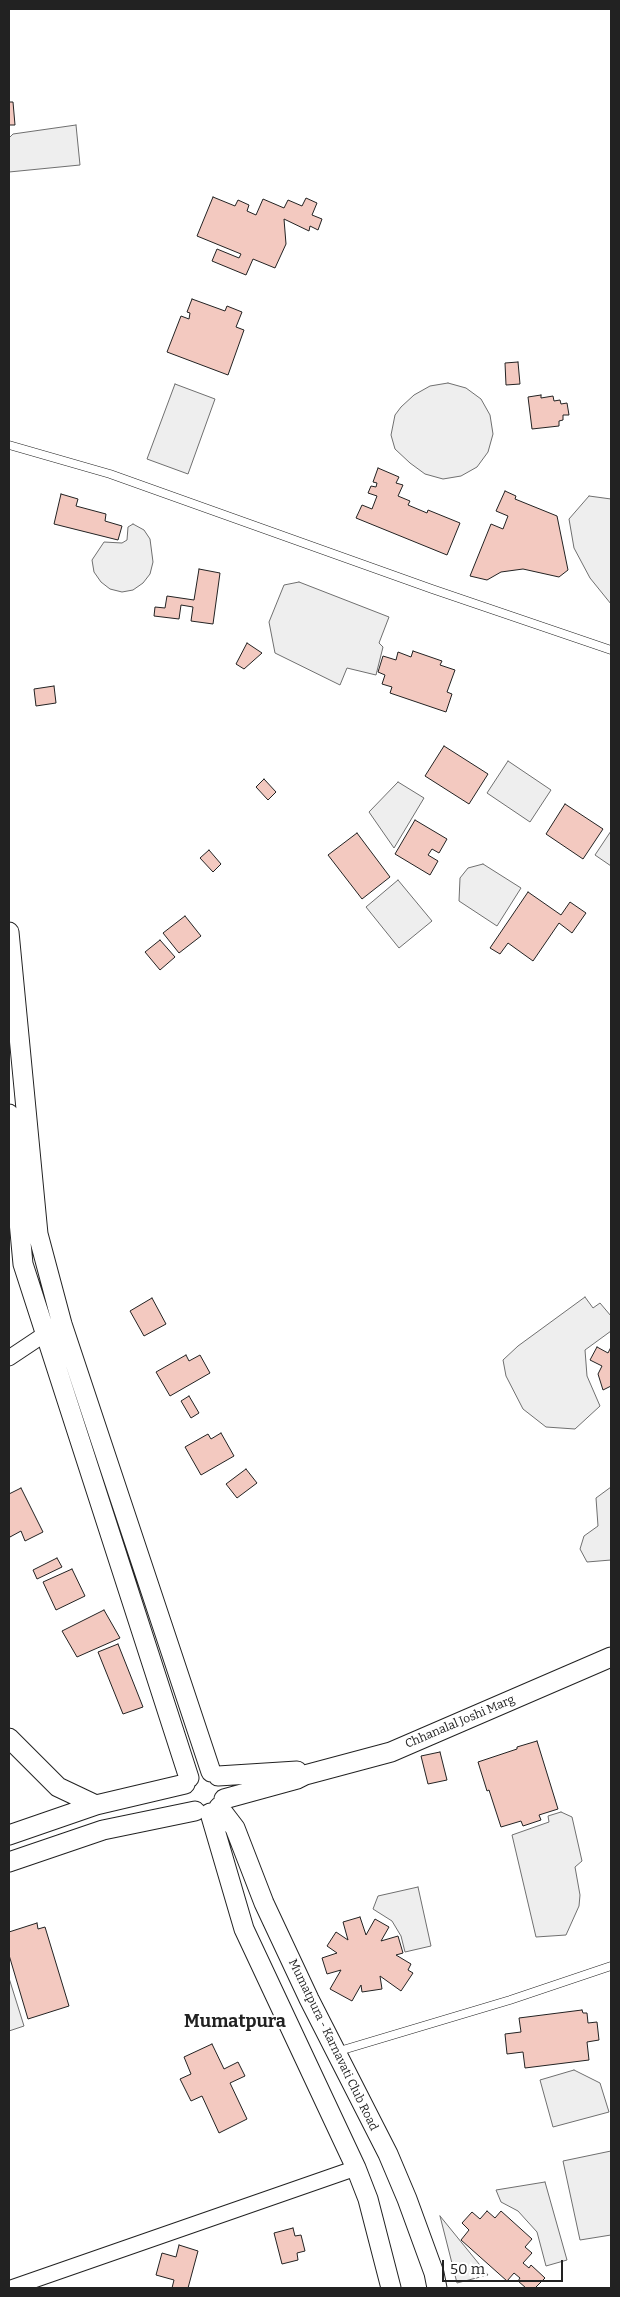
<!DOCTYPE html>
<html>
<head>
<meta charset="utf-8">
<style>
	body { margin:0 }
	#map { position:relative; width:620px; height:2297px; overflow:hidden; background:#fff; font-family:Bitter,serif }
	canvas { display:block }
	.frame { position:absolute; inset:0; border:10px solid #222; pointer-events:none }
	.scale { position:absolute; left:442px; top:2260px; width:121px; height:22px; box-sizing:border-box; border:2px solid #222; border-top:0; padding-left:6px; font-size:15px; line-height:18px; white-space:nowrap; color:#222; -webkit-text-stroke:4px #fff; paint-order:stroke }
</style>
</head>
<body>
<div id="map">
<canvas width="620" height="2297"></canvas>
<div class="frame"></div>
<div class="scale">50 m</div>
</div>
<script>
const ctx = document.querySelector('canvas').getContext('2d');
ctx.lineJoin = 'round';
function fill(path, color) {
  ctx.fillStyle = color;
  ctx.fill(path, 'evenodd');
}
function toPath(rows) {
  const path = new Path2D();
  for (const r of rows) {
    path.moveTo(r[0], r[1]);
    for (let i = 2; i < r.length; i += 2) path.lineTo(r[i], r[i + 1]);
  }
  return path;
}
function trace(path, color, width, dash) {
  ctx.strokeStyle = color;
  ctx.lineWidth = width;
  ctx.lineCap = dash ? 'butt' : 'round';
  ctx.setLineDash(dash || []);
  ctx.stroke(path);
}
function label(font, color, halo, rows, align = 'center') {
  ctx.font = font + ' Bitter,serif';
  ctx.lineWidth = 4;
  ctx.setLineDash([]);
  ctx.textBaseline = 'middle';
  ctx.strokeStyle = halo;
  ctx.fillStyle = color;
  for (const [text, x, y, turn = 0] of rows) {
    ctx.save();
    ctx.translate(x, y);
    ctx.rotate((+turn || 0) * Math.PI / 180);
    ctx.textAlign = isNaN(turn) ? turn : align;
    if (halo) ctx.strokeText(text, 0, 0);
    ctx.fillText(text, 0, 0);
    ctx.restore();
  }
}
const green = toPath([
	[76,125,80,165,9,172,9,138,13,134,76,125],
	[448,383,466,388,481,399,490,415,493,434,488,452,477,467,461,476,443,479,425,474,410,463,395,449,391,435,395,415,401,407,414,395,430,386,448,383],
	[175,384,215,399,188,474,147,459,175,384],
	[589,496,611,499,611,604,590,578,574,548,569,519,589,496],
	[133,524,144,530,150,539,153,562,150,574,143,583,133,590,122,592,110,589,101,582,94,572,92,560,104,542,122,543,127,540,128,527,133,524],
	[299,582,389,617,379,643,383,647,376,675,347,668,340,685,275,653,269,622,284,585,299,582],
	[508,761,551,790,530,822,487,793,508,761],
	[398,782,424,798,394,848,369,812,398,782],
	[611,831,611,866,595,855,611,831],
	[483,864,521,888,497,926,459,901,460,878,468,868,483,864],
	[398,880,432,921,399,948,366,907,398,880],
	[585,1297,593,1308,600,1303,611,1316,611,1331,585,1350,587,1376,600,1406,575,1429,546,1427,523,1409,506,1376,503,1360,518,1346,585,1297],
	[611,1487,611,1560,587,1562,580,1549,584,1536,598,1526,596,1498,611,1487],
	[561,1812,572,1817,582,1861,575,1867,580,1895,579,1906,566,1935,536,1937,512,1835,549,1822,548,1816,561,1812],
	[418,1887,431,1946,405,1952,401,1936,392,1921,373,1909,378,1896,418,1887],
	[9,1978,24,2026,9,2031,9,1978],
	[574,2070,600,2083,609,2112,553,2127,540,2080,574,2070],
	[611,2151,611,2235,580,2240,563,2161,611,2151],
	[545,2182,567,2260,546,2266,537,2232,518,2211,501,2202,496,2190,545,2182],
	[440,2216,488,2275,457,2283,440,2216]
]);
const building = toPath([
	[9,102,13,102,15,125,9,125,9,102],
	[213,197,235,206,238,200,249,205,247,211,256,215,263,199,284,208,288,200,302,206,306,198,317,203,312,215,322,219,318,230,310,226,309,231,284,219,286,244,275,268,253,259,246,275,212,261,217,249,239,258,241,254,197,236,213,197],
	[192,299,225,311,227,306,242,312,236,327,244,330,228,375,167,352,181,316,189,319,190,313,187,312,192,299],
	[518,362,520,384,506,385,505,363,518,362],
	[541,395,541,398,553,396,554,401,560,400,561,404,567,403,569,415,563,415,563,420,559,421,559,426,532,429,528,397,541,395],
	[378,468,399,477,396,483,403,485,398,496,410,501,408,505,427,513,428,510,460,523,447,555,356,518,362,505,372,509,377,496,368,493,371,486,376,487,377,483,373,482,378,468],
	[505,491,516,496,515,499,557,516,568,570,559,577,523,569,501,572,487,580,470,576,491,524,503,529,508,516,496,511,505,491],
	[61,494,78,499,76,506,106,514,105,521,122,526,118,540,54,524,61,494],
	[199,569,220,573,213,624,191,621,193,607,181,605,179,619,154,616,155,607,165,608,167,596,194,600,199,569],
	[247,643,262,653,244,669,236,664,247,643],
	[413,651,442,661,440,665,455,670,447,692,452,694,446,712,390,693,392,687,382,684,385,675,378,672,383,656,396,660,398,652,411,657,413,651],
	[54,686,56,703,36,706,34,689,54,686],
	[444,746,488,774,469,804,425,776,444,746],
	[264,779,276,792,268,800,256,787,264,779],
	[565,804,603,829,583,859,546,834,565,804],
	[415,820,447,839,439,853,432,849,428,855,438,861,430,875,395,854,415,820],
	[357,833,390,877,362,899,328,855,357,833],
	[209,850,221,864,213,872,200,858,209,850],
	[528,892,561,915,570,902,586,913,572,933,559,923,533,961,508,943,500,954,490,948,528,892],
	[185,916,201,936,179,953,163,933,185,916],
	[160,940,175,957,160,970,145,952,160,940],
	[152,1298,166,1324,144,1336,130,1311,152,1298],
	[597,1347,608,1353,611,1347,611,1386,603,1390,598,1374,602,1366,590,1360,597,1347],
	[186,1355,189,1361,200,1355,210,1373,170,1396,156,1372,186,1355],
	[189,1396,199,1413,191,1418,181,1401,189,1396],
	[221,1433,234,1456,201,1475,185,1447,208,1434,211,1439,221,1433],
	[246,1469,257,1483,237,1498,226,1484,246,1469],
	[21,1488,43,1532,25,1541,21,1531,10,1537,9,1534,9,1494,21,1488],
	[57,1558,62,1567,37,1579,33,1570,57,1558],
	[72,1569,85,1596,56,1610,43,1582,72,1569],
	[104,1610,120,1638,77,1657,62,1631,104,1610],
	[118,1644,143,1707,123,1714,98,1652,118,1644],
	[537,1741,558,1809,539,1815,541,1820,523,1826,521,1821,501,1827,489,1790,487,1791,478,1762,517,1749,517,1747,537,1741],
	[440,1752,447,1780,428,1784,421,1756,440,1752],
	[360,1917,366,1935,375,1919,389,1927,381,1941,398,1936,403,1953,396,1955,411,1964,408,1970,413,1973,401,1991,380,1976,382,1989,362,1992,361,1985,352,2001,330,1989,341,1970,327,1974,322,1958,337,1953,327,1946,336,1932,348,1940,343,1922,360,1917],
	[37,1923,38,1929,45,1927,69,2006,28,2019,9,1955,9,1932,37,1923],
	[582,2010,583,2013,587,2013,588,2023,597,2022,599,2040,587,2042,589,2060,525,2068,523,2052,507,2054,505,2034,521,2032,519,2018,582,2010],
	[212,2044,224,2069,238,2062,245,2076,230,2083,247,2119,219,2133,202,2096,191,2101,180,2079,191,2074,184,2057,212,2044],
	[487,2211,495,2218,501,2211,532,2239,525,2247,532,2253,523,2263,529,2268,531,2265,545,2278,535,2288,526,2288,518,2281,520,2278,514,2273,507,2281,461,2240,469,2230,462,2223,472,2212,480,2219,487,2211],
	[293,2228,295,2236,301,2235,305,2251,297,2253,298,2260,282,2264,274,2233,293,2228],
	[179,2245,198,2251,188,2288,172,2288,174,2280,156,2275,162,2253,176,2257,179,2245]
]);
const service = toPath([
	[9,445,110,474,432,589,611,650],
	[336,2052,510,2000,611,1966]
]);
const minor = toPath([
	[9,1358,54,1328],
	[11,2288,356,2168]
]);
const tertiary = toPath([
	[9,932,38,1234,62,1324,211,1772],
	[9,1114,23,1264,189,1778],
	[9,1738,58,1787,96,1805],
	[218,1776,297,1771],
	[224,1799,297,1779,305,1775,391,1752,611,1657],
	[219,1807,235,1828,264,1903,309,1999,388,2154,407,2199,434,2273,437,2288],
	[210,1813,244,1929,356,2168,368,2199,391,2288],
	[9,1835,96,1805,185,1784],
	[9,1862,103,1830,195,1811]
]);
const streetNames = [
	["Chhanalal Joshi Marg",460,1722,-23],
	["Mumatpura - Karnavati Club Road",333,2045,64]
];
const districtNames = [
	["Mumatpura",235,2022]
];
fill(green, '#eee');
trace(green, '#6f6f6f', 1);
fill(building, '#f3c9c0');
trace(building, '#222', 1);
trace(service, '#222', 9);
trace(minor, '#222', 17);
trace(tertiary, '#222', 21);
trace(service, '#fff', 8);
trace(minor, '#fff', 15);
trace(tertiary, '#fff', 19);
label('12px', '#222', '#fff', streetNames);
label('bold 18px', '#222', '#fff', districtNames);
</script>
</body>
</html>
